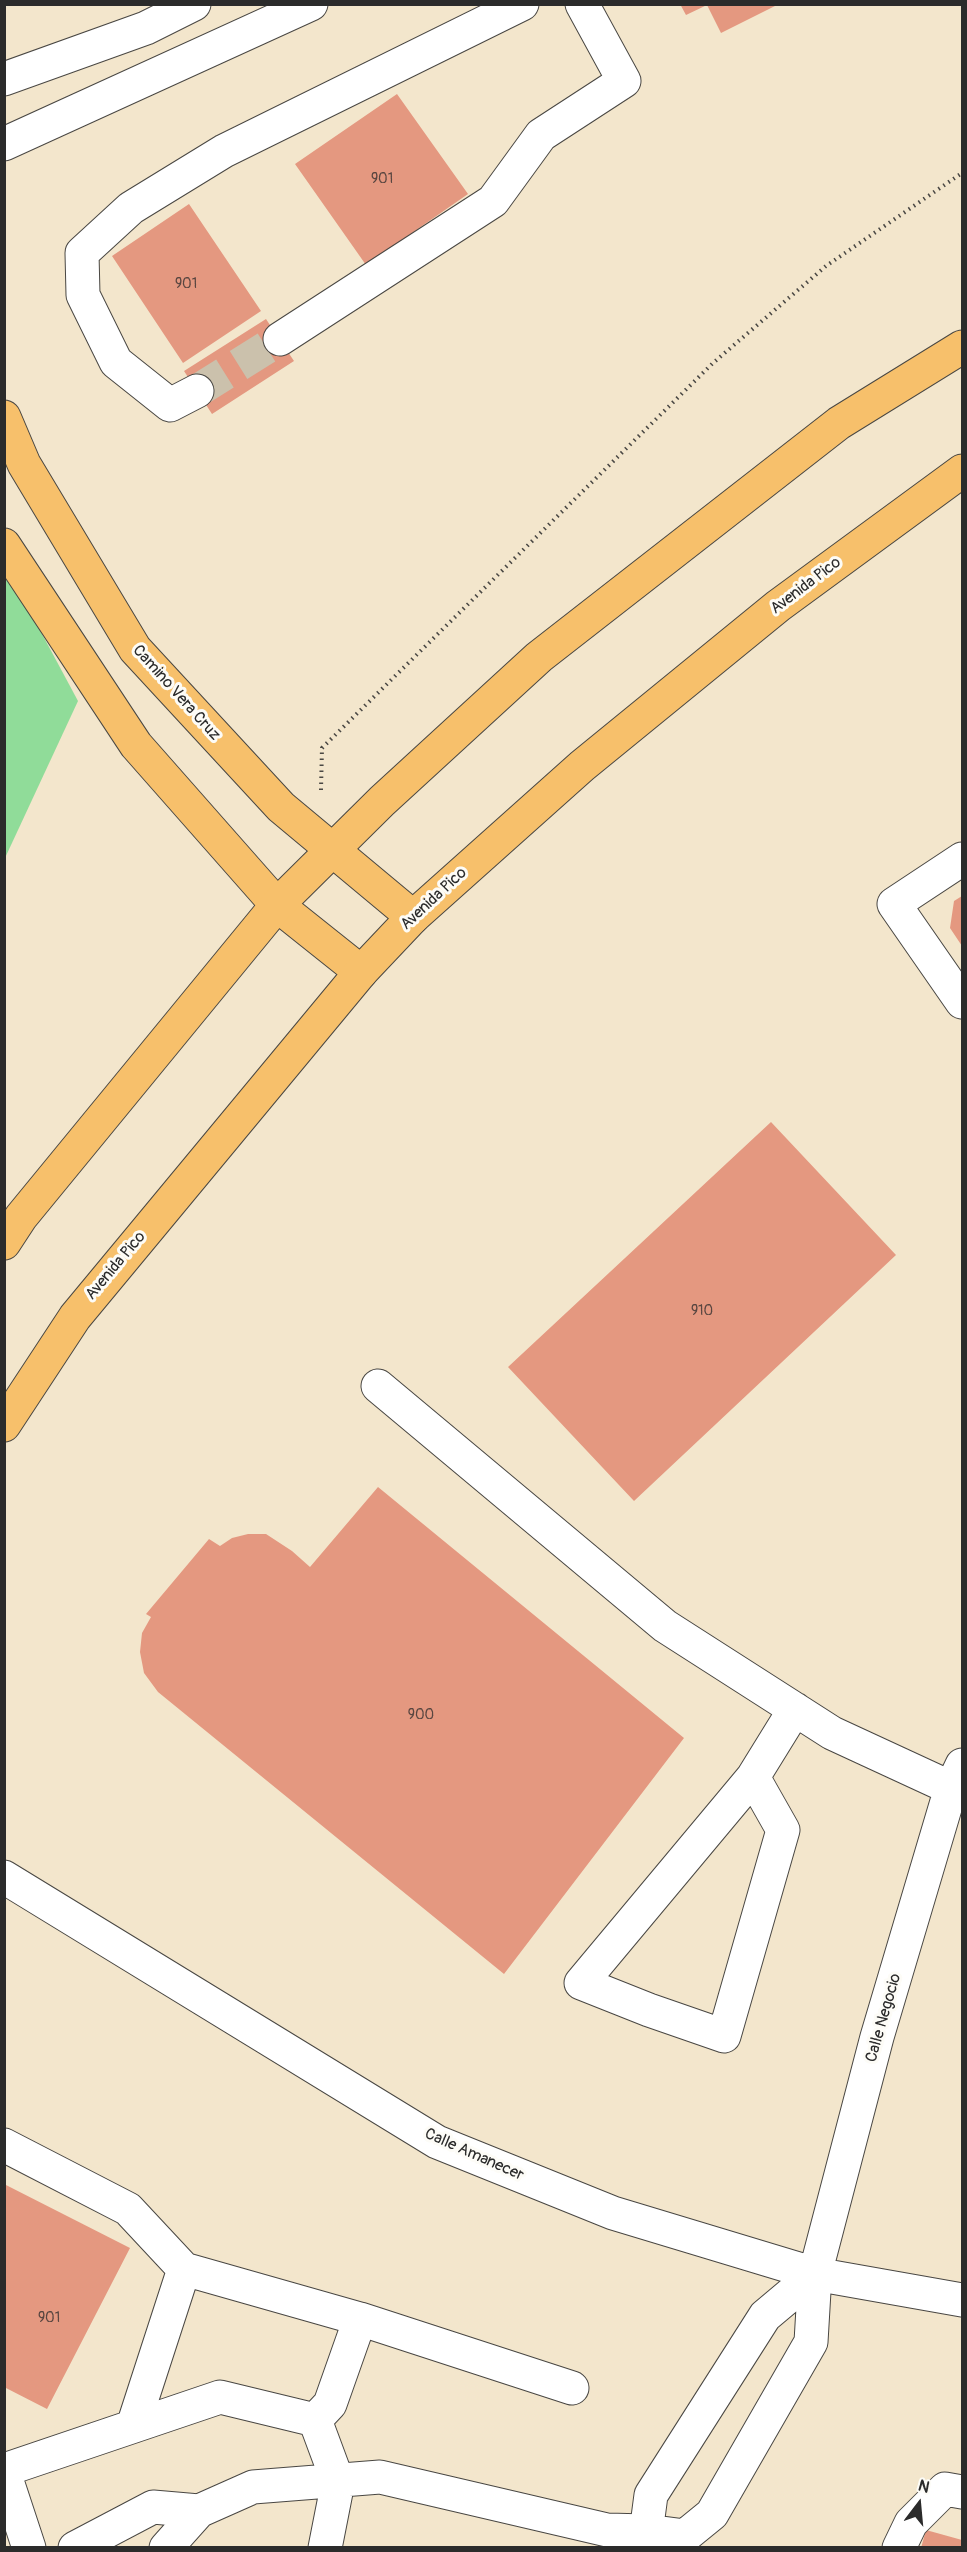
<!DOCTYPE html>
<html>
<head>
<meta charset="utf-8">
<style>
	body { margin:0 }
	#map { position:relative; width:967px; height:2552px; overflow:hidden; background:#f3e6cc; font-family:Pangolin,sans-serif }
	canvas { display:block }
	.frame { position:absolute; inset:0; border:6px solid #2b2b2b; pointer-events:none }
	.north { position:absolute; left:889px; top:2474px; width:60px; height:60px; -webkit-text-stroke:4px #fdfcf7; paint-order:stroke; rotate:16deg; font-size:16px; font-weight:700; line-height:24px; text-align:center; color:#2b2b2b }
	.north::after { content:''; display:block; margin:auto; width:21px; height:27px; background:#2b2b2b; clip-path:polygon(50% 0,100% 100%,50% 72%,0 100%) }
</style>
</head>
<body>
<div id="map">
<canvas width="967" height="2552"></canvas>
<div class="frame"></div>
<div class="north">N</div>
</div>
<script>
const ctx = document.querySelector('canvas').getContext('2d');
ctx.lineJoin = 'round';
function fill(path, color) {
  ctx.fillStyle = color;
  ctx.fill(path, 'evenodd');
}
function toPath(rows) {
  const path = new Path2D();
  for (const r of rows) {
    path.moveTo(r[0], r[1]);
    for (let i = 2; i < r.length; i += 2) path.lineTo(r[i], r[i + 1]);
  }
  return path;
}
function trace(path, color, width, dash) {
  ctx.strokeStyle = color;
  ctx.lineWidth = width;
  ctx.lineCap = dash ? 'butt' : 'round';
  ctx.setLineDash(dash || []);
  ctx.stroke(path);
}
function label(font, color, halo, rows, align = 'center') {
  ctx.font = font + ' Pangolin,sans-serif';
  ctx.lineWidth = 6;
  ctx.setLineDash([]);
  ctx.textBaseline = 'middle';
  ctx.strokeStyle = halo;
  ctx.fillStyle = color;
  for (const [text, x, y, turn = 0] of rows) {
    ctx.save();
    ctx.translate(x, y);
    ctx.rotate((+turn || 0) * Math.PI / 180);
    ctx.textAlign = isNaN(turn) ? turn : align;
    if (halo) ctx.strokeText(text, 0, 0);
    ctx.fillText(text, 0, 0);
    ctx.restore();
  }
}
const green = toPath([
	[5,565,78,701,5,858]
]);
const building = toPath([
	[680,4,779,4,721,33,707,5,686,15],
	[397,94,468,194,366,265,295,164],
	[189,204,261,311,183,363,112,256],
	[266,319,294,361,212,414,184,371],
	[962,896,962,946,950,928,954,901],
	[771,1122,896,1255,634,1501,508,1367],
	[378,1487,684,1738,504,1974,158,1692,144,1673,140,1652,142,1633,151,1617,146,1614,209,1539,220,1546,232,1538,248,1534,266,1534,292,1551,310,1567],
	[4,2184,130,2248,47,2409,4,2387],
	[926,2530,962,2540,962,2548,921,2548]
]);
const minorTunnel = toPath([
	[197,391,280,339]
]);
const path = toPath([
	[321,790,322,748,713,363,826,266,962,173]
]);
const minor = toPath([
	[4,79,146,28,194,4],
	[4,144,311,4],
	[280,339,493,201,541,135,624,81,582,4],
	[197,391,170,405,116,362,83,295,82,253,131,208,224,151,522,4],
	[962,859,894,904,962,1002],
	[378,1386,665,1626,832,1733,951,1788],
	[753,1777,783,1830,724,2036,649,2010,581,1983,753,1777,795,1709],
	[4,1877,437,2142,613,2213,815,2274,962,2300],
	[4,2145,128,2209,184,2269,360,2319,330,2404,315,2420,338,2482,325,2548],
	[360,2319,572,2388],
	[133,2426,184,2269],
	[4,2470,220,2397,315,2420],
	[4,2472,29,2548],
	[75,2548,153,2507,199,2511],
	[166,2548,199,2511,253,2487,380,2477,607,2530,647,2531,685,2536,712,2514,811,2342,815,2274,877,2037,951,1788,962,1765],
	[644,2548,651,2495,765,2316,815,2274],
	[899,2548,911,2523,945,2489,962,2492]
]);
const major = toPath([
	[4,417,24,464,135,649,281,807,413,917],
	[4,545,136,745,277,905,361,972]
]);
const highway = toPath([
	[4,1243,21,1217,277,905,382,801,539,657,839,423,962,347],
	[4,1425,75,1317,361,972,413,917,582,766,778,606,962,471]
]);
const numberNames = [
	["901",382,179],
	["901",186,284],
	["910",702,1311],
	["900",421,1715],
	["901",49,2318]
];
const streetNames = [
	["Avenida Pico",806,586,-37],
	["Camino Vera Cruz",176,693,48],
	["Avenida Pico",434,899,-43],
	["Avenida Pico",116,1266,-50],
	["Calle Negocio",884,2018,-74],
	["Calle Amanecer",474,2155,24]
];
fill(green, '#90dc99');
fill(building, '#e49880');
trace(minorTunnel, '#cbc1ac', 33, [33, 16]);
trace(minor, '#494743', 35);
trace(major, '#494743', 35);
trace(highway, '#494743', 35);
trace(path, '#494743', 4, [1.5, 4.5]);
trace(minor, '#fff', 33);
trace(major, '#f7c06b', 33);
trace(highway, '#f7c06b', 33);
label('14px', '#594640', null, numberNames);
label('16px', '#2b2b2b', '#fdfcf7', streetNames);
</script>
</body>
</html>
